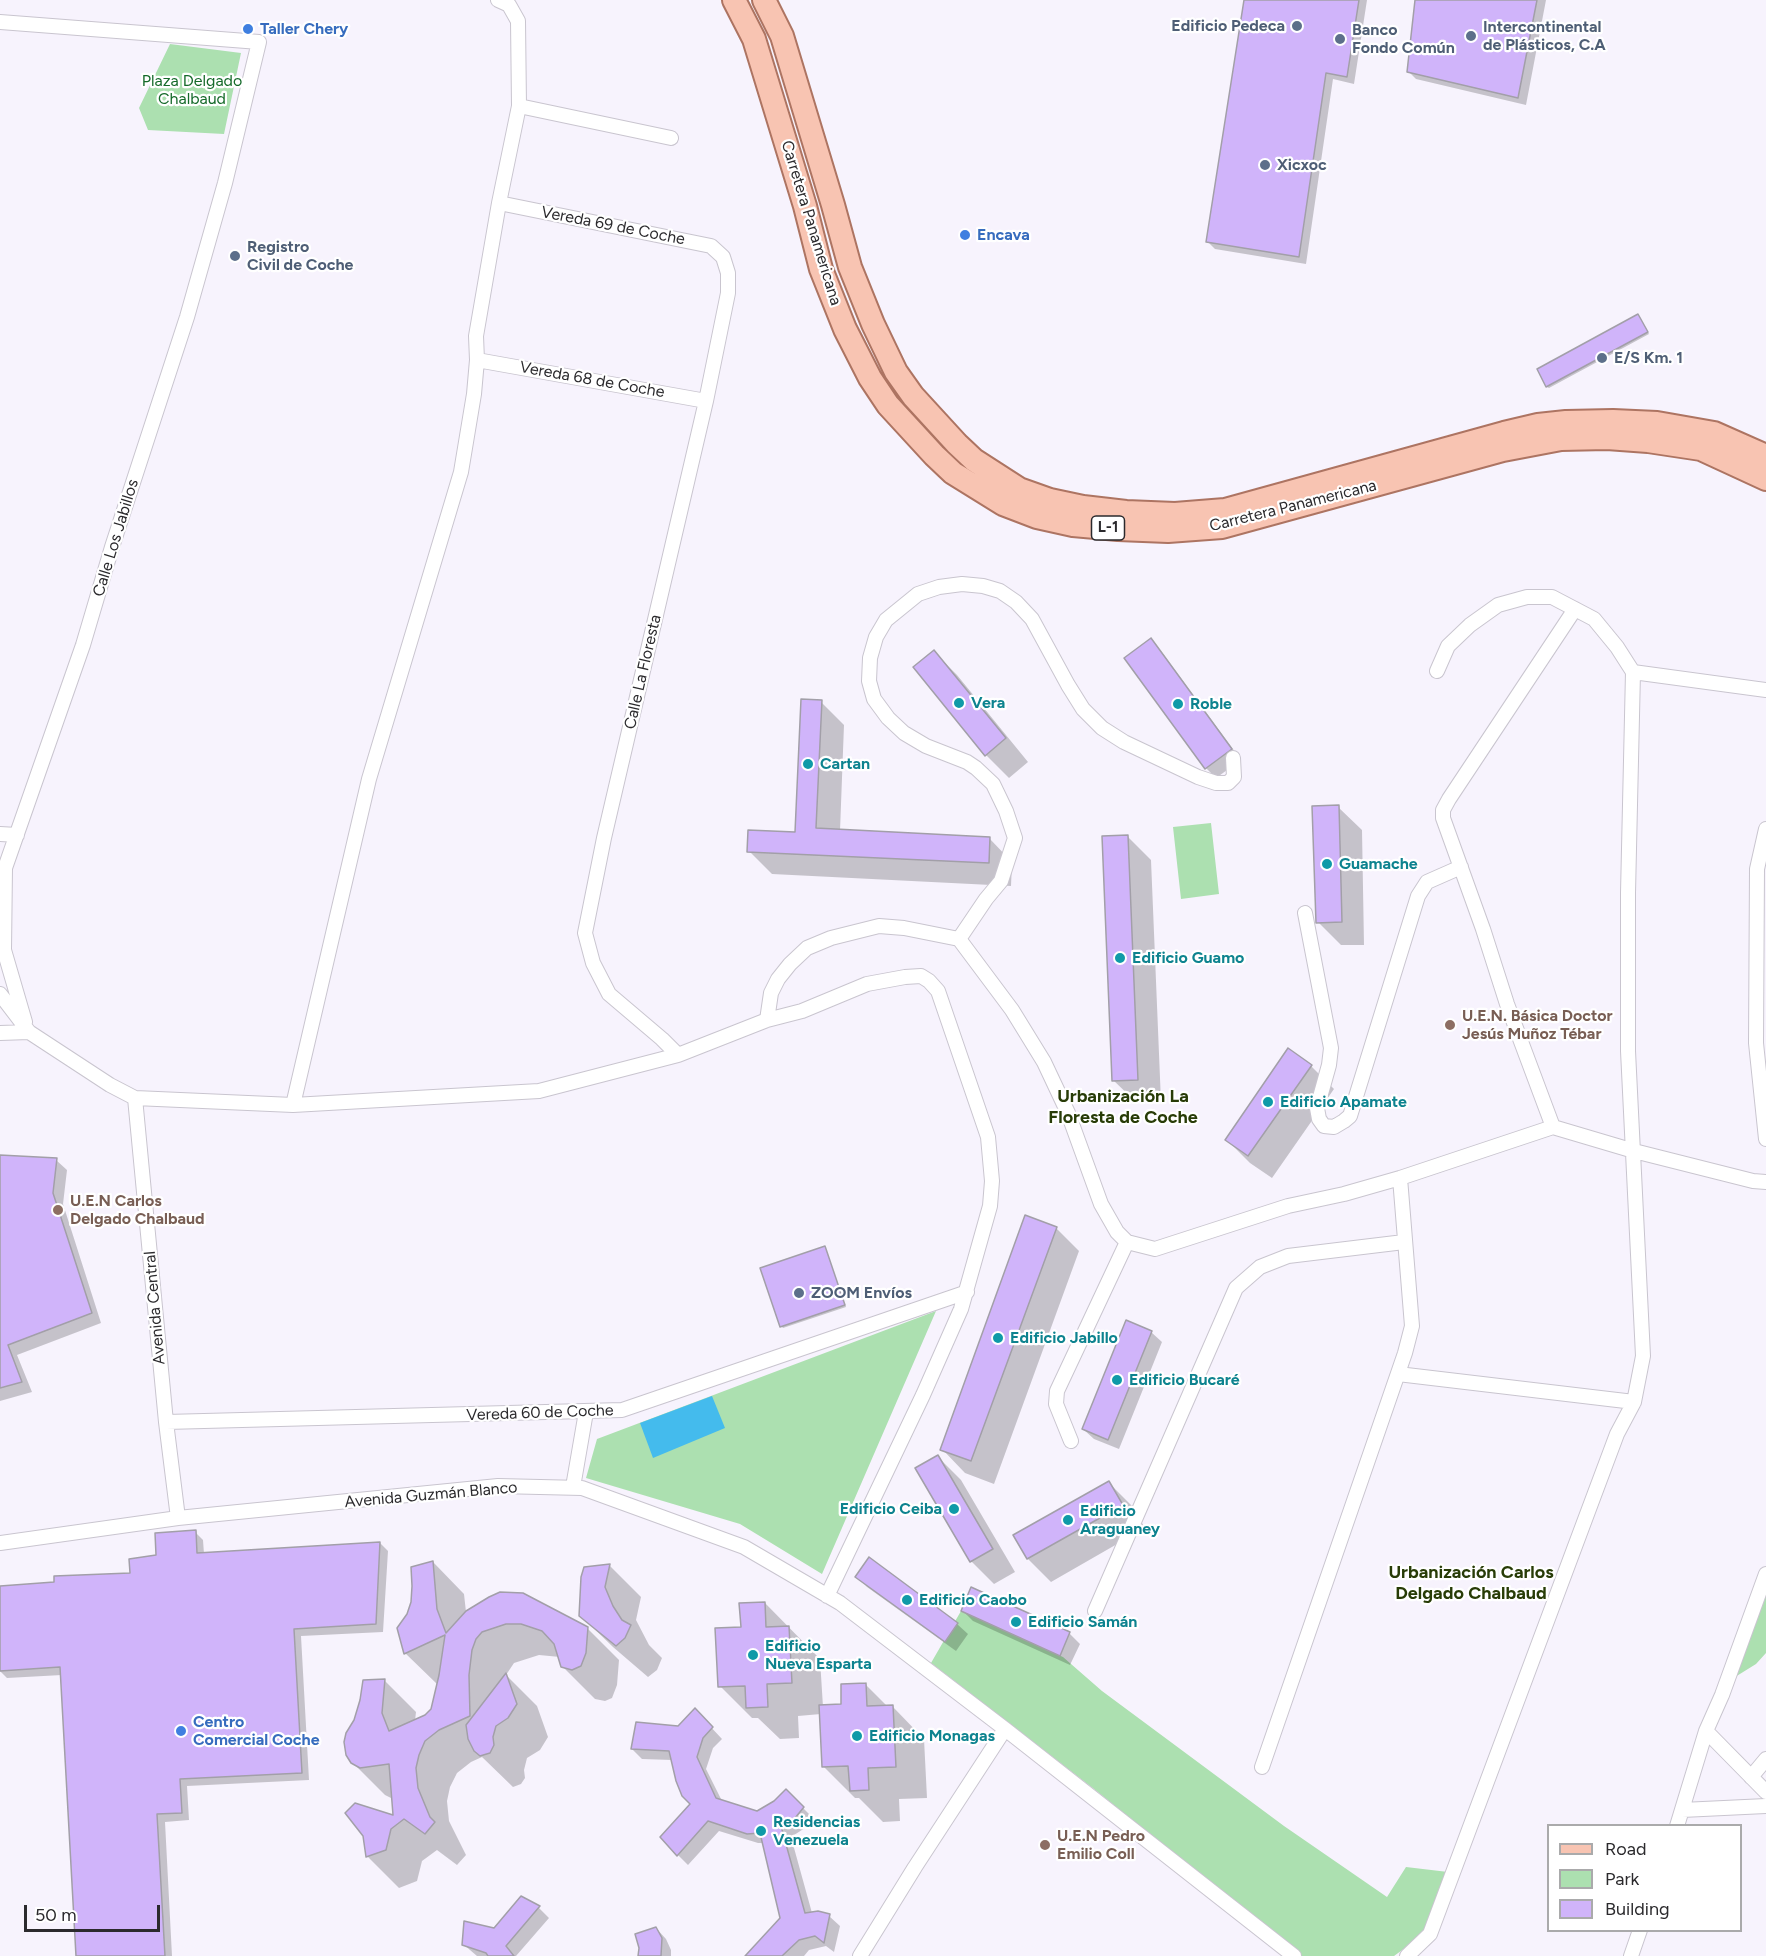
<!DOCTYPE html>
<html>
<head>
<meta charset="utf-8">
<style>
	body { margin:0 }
	#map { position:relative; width:1766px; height:1956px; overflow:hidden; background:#f7f3fd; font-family:Figtree,sans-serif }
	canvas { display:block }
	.legend { position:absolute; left:1547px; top:1824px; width:195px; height:108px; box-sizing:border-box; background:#fff; border:2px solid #aaaaab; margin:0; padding:8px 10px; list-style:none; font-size:18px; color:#2b2a2d }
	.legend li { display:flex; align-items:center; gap:12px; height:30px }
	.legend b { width:30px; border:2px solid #aaaaab }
	.scale { position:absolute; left:24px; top:1905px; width:136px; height:27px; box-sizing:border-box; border:3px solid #2b2a2d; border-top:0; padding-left:8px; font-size:18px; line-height:21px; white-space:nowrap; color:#2b2a2d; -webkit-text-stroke:4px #fff; paint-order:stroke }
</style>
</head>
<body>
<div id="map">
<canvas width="1766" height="1956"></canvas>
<ul class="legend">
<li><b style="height:8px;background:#f8c4b2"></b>Road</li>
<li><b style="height:16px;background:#ace0b0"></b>Park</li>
<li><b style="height:16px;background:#d0b4fa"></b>Building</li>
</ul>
<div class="scale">50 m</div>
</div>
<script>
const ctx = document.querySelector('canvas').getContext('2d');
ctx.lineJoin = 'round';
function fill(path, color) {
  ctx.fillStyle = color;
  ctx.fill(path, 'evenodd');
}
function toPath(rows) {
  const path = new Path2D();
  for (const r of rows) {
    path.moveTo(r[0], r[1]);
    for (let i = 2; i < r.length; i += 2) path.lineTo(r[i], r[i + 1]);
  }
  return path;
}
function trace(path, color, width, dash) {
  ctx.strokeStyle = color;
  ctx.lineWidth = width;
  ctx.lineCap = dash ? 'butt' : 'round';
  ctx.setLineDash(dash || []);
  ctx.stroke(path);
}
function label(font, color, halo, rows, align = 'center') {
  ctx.font = font + ' Figtree,sans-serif';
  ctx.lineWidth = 4.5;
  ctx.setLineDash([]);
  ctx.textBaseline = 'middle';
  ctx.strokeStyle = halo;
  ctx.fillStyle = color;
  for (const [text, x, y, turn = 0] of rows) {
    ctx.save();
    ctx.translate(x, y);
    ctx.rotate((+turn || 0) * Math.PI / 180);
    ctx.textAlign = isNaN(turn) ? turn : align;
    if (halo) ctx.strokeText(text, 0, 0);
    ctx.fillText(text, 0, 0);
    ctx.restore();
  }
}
const green = toPath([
	[170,44,241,53,224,134,148,130,139,108],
	[1211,823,1219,894,1181,899,1173,827],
	[936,1311,822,1574,740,1524,586,1478,597,1439],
	[1766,1574,1766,1653,1756,1664,1727,1682],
	[961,1611,1063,1657,1102,1691,1284,1826,1387,1897,1406,1867,1448,1872,1423,1935,1394,1956,1301,1956,1094,1789,931,1663]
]);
const water = toPath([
	[712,1396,725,1428,653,1458,640,1423]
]);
const shadow = toPath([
	[1245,0,1367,0,1354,84,1333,79,1306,264,1215,249,1208,242],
	[1417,0,1546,0,1526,105,1416,79,1408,71],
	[1640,318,1649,334,1549,388,1547,387,1539,370],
	[1151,640,1161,651,1241,760,1216,778,1206,768],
	[934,652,957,675,1028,762,1009,778,986,755],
	[821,702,844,725,840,831,989,838,1012,862,1011,886,772,874,749,851,796,833],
	[1338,807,1362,830,1364,945,1341,945,1318,922],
	[1128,837,1151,860,1161,1102,1137,1103,1113,1080],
	[1311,1066,1334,1089,1272,1178,1250,1163,1227,1140],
	[0,1157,56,1160,67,1170,63,1204,101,1323,17,1355,32,1392,0,1401],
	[1056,1228,1079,1251,994,1484,965,1473,942,1449],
	[825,1248,846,1307,783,1328,781,1326],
	[1151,1332,1162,1342,1119,1449,1094,1439,1083,1429],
	[938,1457,961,1480,1015,1572,994,1584,971,1561],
	[1109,1483,1132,1506,1145,1528,1051,1582,1028,1559,1016,1536],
	[195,1532,203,1540,204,1554,380,1543,388,1551,383,1632,301,1636,309,1780,187,1786,189,1820,165,1822,172,1956,77,1956,62,1675,7,1678,0,1671,0,1587,56,1584,132,1574],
	[869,1560,957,1624,968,1634,956,1651,867,1587,857,1576],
	[433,1562,464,1594,466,1612,587,1628,619,1660,617,1685,612,1698,605,1701,595,1699,563,1667,560,1657,539,1655,514,1663,506,1675,537,1706,548,1737,540,1750,527,1758,524,1770,525,1778,521,1784,513,1787,482,1757,471,1762,457,1773,450,1787,447,1801,449,1821,466,1855,457,1865,437,1850,422,1861,417,1881,399,1888,367,1856,394,1817,393,1799,385,1795,352,1762,384,1680,416,1712,415,1721,426,1717,432,1709,439,1684,437,1684,405,1653,409,1614],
	[609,1565,641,1597,636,1620,649,1645,662,1658,657,1670,648,1677,613,1647,580,1615],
	[972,1589,1070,1634,1080,1644,1070,1665,973,1621,963,1611],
	[765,1603,820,1659,823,1707,843,1706,866,1685,888,1707,893,1707,924,1739,927,1798,899,1799,900,1821,883,1822,859,1798,855,1798,823,1766,821,1714,798,1716,799,1738,780,1739,758,1718,752,1718,720,1686,742,1628],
	[695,1710,722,1739,713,1748,706,1769,722,1801,757,1813,775,1802,786,1791,813,1818,805,1828,791,1837,812,1913,829,1916,840,1926,834,1952,826,1946,809,1950,804,1956,747,1956,782,1919,764,1843,758,1843,719,1831,688,1865,678,1855,692,1804,672,1760,642,1759,632,1749,678,1728],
	[522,1898,539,1908,549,1918,516,1956,477,1956,463,1944,495,1930],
	[656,1928,666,1939,671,1950,671,1956,640,1956]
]);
const building = toPath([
	[1244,0,1359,0,1347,77,1326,73,1299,257,1206,242,1244,0],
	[1415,0,1537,0,1518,98,1407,72,1415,0],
	[1638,314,1648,332,1546,387,1537,369,1638,314],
	[1151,638,1232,749,1205,769,1124,658,1151,638],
	[934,650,1006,738,985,756,913,667,934,650],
	[801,699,822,700,816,828,990,837,989,863,747,852,748,830,795,832,801,699],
	[1339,805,1342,922,1316,923,1312,806,1339,805],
	[1128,835,1138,1080,1112,1081,1102,836,1128,835],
	[1288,1048,1312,1065,1248,1156,1225,1140,1288,1048],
	[0,1155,57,1158,53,1193,92,1313,8,1345,22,1382,0,1388,0,1155],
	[1025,1215,1057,1227,971,1461,940,1450,1025,1215],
	[825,1246,845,1305,780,1327,760,1268,825,1246],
	[1126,1320,1152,1331,1108,1440,1082,1429,1126,1320],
	[938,1455,993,1549,970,1562,915,1468,938,1455],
	[1109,1481,1123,1505,1027,1559,1013,1535,1109,1481],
	[196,1530,197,1553,380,1542,376,1624,294,1629,302,1773,180,1779,182,1813,157,1814,165,1956,76,1956,60,1667,0,1671,0,1586,54,1582,54,1576,130,1573,129,1559,156,1555,155,1533,196,1530],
	[869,1557,958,1623,945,1642,855,1577,869,1557],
	[433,1561,437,1609,446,1633,466,1611,489,1597,500,1592,523,1593,588,1627,586,1653,581,1666,572,1670,561,1667,554,1644,542,1631,521,1624,506,1624,482,1632,476,1639,472,1650,469,1675,470,1716,439,1730,425,1741,419,1755,416,1768,418,1788,430,1817,435,1822,425,1834,404,1819,391,1829,386,1850,366,1857,363,1836,345,1813,355,1803,393,1815,389,1764,360,1768,351,1763,346,1755,344,1742,346,1733,354,1720,360,1700,363,1680,385,1679,382,1713,389,1731,425,1715,431,1709,439,1675,445,1635,404,1654,397,1628,407,1614,411,1602,412,1586,411,1567,433,1561],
	[610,1564,605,1587,613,1606,622,1620,631,1625,625,1638,616,1646,579,1616,581,1577,584,1567,610,1564],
	[971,1587,1070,1632,1060,1656,961,1611,971,1587],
	[765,1602,766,1627,789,1626,792,1683,767,1684,768,1707,746,1708,745,1686,718,1687,715,1628,741,1627,739,1603,765,1602],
	[506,1673,517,1704,508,1718,496,1726,493,1737,494,1745,490,1753,480,1756,474,1751,468,1739,466,1725,506,1673],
	[866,1683,867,1706,893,1705,896,1767,868,1768,869,1790,850,1791,848,1766,822,1767,819,1705,841,1704,841,1684,866,1683],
	[695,1708,713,1727,703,1738,697,1757,716,1798,757,1811,774,1801,786,1789,804,1807,795,1818,781,1826,805,1913,818,1911,830,1914,824,1943,815,1936,799,1940,782,1956,745,1956,780,1918,760,1833,747,1834,708,1821,677,1856,660,1837,690,1804,682,1796,676,1781,669,1751,631,1749,636,1722,678,1726,695,1708],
	[521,1896,540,1906,506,1946,514,1956,488,1956,486,1953,462,1945,464,1921,494,1928,521,1896],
	[656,1927,662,1938,661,1956,638,1956,639,1948,635,1934,656,1927]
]);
const minor = toPath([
	[0,22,259,42,225,183,187,317,112,547,83,645,5,868,4,950,25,1022],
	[519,106,671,138],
	[499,203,711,246,723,257,728,273,728,293,706,401,604,838,585,933,593,963,609,994,662,1039,678,1055],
	[477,360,706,401],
	[1633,672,1766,690],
	[1766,829,1757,869,1756,1043,1766,1139],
	[0,834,17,835],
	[1305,913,1331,1048,1329,1065,1317,1108,1319,1119,1324,1126,1334,1127,1344,1121,1350,1116,1418,896,1427,882,1461,867],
	[959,939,986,899,1001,881,1015,838,1006,811,993,784,976,768,967,762,926,746,904,733,888,718,874,699,869,681,870,658,876,637,886,620,918,594,939,587,962,584,983,586,1000,591,1016,602,1032,619,1068,685,1083,709,1102,728,1124,742,1198,777,1216,783,1228,783,1234,777,1233,758],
	[0,994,29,1032,110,1085,135,1098,293,1105,539,1091,678,1055,767,1020,802,1011,867,984,905,977,921,976,929,981,938,991,988,1137,992,1181,990,1206,961,1309,923,1395,827,1596],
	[767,1020,771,993,778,979,790,964,807,948,831,938,879,926,904,928,959,939,1012,1010,1044,1062,1068,1113,1101,1204,1117,1232,1127,1242,1155,1249,1288,1206,1344,1194,1400,1178,1553,1127,1634,1151,1753,1181,1766,1182],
	[0,1033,29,1032],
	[135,1098,166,1422,178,1518],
	[293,1105,369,779,461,472,474,394,477,360,476,336,499,203,519,106,518,21,509,5,498,0],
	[1553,1127,1507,1004,1483,929,1443,818,1443,810,1449,799,1575,609],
	[1398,1374,1634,1402],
	[166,1422,622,1410,967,1292],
	[1071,1441,1056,1404,1057,1391,1127,1242],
	[573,1487,586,1412],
	[0,1543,178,1518,498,1486,582,1488,744,1547,840,1603,1005,1729,1294,1956],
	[1095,1611,1236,1288,1260,1267,1288,1256,1404,1242],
	[1706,1731,1766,1792],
	[1262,1767,1405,1353,1412,1326,1400,1178],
	[1751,1777,1766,1759],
	[1682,1810,1766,1806],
	[1677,1826,1706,1731,1722,1695,1766,1574],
	[860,1956,915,1867,1005,1729],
	[1407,1956,1430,1934,1617,1434,1634,1402,1643,1356,1628,1051,1628,893,1633,672,1617,647,1594,619,1552,597,1527,597,1498,605,1470,625,1448,646,1437,671],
	[1631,1956,1640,1930]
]);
const primary = toPath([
	[734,0,754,39,805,206,821,269,845,329,870,378,888,405,934,455,953,473,1003,504,1037,517,1073,525,1118,529,1168,531,1222,527,1503,450,1561,439,1607,438,1648,441,1701,449,1766,479],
	[764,0,782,36,833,205,850,267,873,324,896,372,913,396,957,444,974,460,1019,489,1050,500,1083,507,1126,512,1175,514,1225,510,1504,433,1538,425,1566,422,1613,421,1657,423,1714,433,1766,456]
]);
const markers = [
	[1297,26,6,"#5c6f8a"],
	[248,29,6,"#3f7fe0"],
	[1471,36,6,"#5c6f8a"],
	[1340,39,6,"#5c6f8a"],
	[1265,165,6,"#5c6f8a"],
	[965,235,6,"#3f7fe0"],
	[235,256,6,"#5c6f8a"],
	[1602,358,6,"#5c6f8a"],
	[959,703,6,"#0f9aa8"],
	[1178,704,6,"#0f9aa8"],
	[808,764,6,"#0f9aa8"],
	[1327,864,6,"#0f9aa8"],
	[1120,958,6,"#0f9aa8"],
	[1450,1025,6,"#8d6e63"],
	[1268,1102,6,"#0f9aa8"],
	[58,1210,6,"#8d6e63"],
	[799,1293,6,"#5c6f8a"],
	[998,1338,6,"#0f9aa8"],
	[1117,1380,6,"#0f9aa8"],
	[954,1509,6,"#0f9aa8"],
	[1068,1520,6,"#0f9aa8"],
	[907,1600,6,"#0f9aa8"],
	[1016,1622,6,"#0f9aa8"],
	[753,1655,6,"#0f9aa8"],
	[181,1731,6,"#3f7fe0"],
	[857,1736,6,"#0f9aa8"],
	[761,1831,6,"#0f9aa8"],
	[1045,1845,6,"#8d6e63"]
];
const shields = [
	[1108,528,33]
];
const shieldNames = [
	["L-1",1108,528]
];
const serviceNames = [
	["Edificio Pedeca",1285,26,"right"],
	["Intercontinental",1483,27],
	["de Plásticos, C.A",1483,45],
	["Banco",1352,30],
	["Fondo Común",1352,48],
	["Xicxoc",1277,165],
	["Registro",247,247],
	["Civil de Coche",247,265],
	["E/S Km. 1",1614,358],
	["ZOOM Envíos",811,1293]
];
const shopNames = [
	["Taller Chery",260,29],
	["Encava",977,235],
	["Centro",193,1722],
	["Comercial Coche",193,1740]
];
const parkNames = [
	["Plaza Delgado",192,81],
	["Chalbaud",192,99]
];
const streetNames = [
	["Carretera Panamericana",811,223,73],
	["Vereda 69 de Coche",613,226,11],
	["Vereda 68 de Coche",592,380,10],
	["Carretera Panamericana",1293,506,-14],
	["Calle Los Jabillos",116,538,-73],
	["Calle La Floresta",643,672,-77],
	["Avenida Central",155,1308,-95],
	["Vereda 60 de Coche",540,1413,-2],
	["Avenida Guzmán Blanco",431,1495,-5]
];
const cultureNames = [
	["Vera",971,703],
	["Roble",1190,704],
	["Cartan",820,764],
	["Guamache",1339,864],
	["Edificio Guamo",1132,958],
	["Edificio Apamate",1280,1102],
	["Edificio Jabillo",1010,1338],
	["Edificio Bucaré",1129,1380],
	["Edificio Ceiba",942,1509,"right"],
	["Edificio",1080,1511],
	["Araguaney",1080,1529],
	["Edificio Caobo",919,1600],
	["Edificio Samán",1028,1622],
	["Edificio",765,1646],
	["Nueva Esparta",765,1664],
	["Edificio Monagas",869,1736],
	["Residencias",773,1822],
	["Venezuela",773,1840]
];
const educationNames = [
	["U.E.N. Básica Doctor",1462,1016],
	["Jesús Muñoz Tébar",1462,1034],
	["U.E.N Carlos",70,1201],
	["Delgado Chalbaud",70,1219],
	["U.E.N Pedro",1057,1836],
	["Emilio Coll",1057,1854]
];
const neighbourhoodNames = [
	["Urbanización La",1123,1097],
	["Floresta de Coche",1123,1118],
	["Urbanización Carlos",1471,1573],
	["Delgado Chalbaud",1471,1594]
];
fill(green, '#ace0b0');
fill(water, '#44bbed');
fill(shadow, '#0003');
fill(building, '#d0b4fa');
trace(building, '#a29fa8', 1.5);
trace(minor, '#c9c5cf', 16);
trace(primary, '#ad7462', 26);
trace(minor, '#fff', 14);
trace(primary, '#f8c4b2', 22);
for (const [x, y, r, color] of markers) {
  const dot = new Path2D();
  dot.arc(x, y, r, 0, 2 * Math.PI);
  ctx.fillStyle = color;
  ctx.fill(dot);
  trace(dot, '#fff', 2);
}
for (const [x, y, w] of shields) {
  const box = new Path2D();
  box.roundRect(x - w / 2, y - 12, w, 24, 4.5);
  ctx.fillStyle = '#fff';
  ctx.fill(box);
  trace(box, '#2b2a2d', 1.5);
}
label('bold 15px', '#2b2a2d', null, shieldNames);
label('bold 16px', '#4e5e75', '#fff', serviceNames, 'left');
label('bold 16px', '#366cbe', '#fff', shopNames, 'left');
label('16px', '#156a2a', '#fff', parkNames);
label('16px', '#2b2a2d', '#fff', streetNames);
label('bold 16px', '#0d838f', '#fff', cultureNames, 'left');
label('bold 16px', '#785e54', '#fff', educationNames, 'left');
label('bold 18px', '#283c07', '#fff', neighbourhoodNames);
</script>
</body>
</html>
